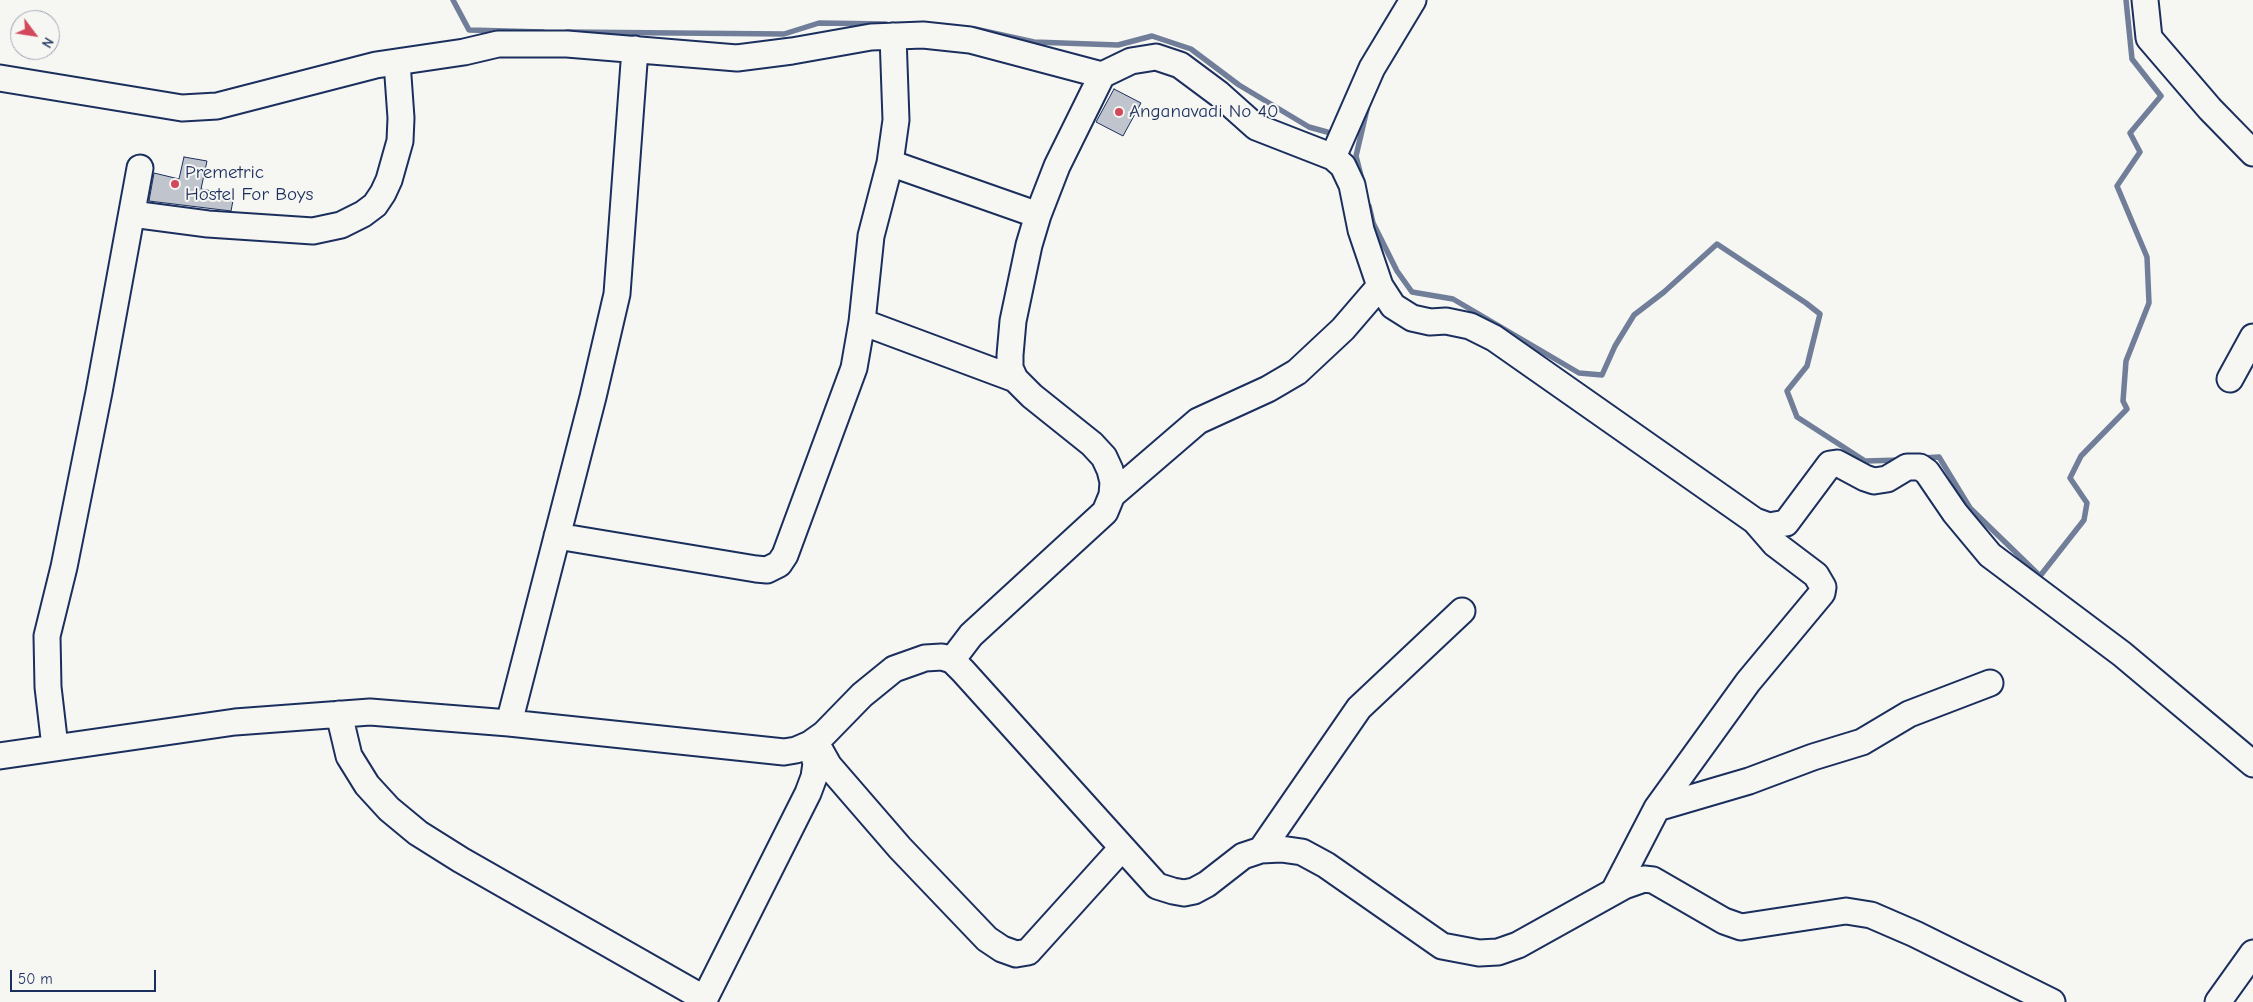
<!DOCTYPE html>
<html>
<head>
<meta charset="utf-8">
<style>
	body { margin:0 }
	#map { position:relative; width:2253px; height:1002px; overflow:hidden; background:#f6f6f2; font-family:"Comic Neue",sans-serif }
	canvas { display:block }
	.north { position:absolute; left:10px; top:10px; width:50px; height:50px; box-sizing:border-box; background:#f6f6f2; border:1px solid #9ea6b7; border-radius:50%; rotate:121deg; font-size:14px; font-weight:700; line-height:20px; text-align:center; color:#1b2f5e }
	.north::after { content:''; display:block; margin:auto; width:18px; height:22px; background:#d1495b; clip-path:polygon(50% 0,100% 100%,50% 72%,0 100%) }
	.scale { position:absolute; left:10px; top:970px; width:146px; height:22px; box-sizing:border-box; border:2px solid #1b2f5e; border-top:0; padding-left:6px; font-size:15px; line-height:18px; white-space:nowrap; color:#1b2f5e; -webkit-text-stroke:4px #f6f6f2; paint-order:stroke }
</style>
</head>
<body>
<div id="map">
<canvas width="2253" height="1002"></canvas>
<div class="north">N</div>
<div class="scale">50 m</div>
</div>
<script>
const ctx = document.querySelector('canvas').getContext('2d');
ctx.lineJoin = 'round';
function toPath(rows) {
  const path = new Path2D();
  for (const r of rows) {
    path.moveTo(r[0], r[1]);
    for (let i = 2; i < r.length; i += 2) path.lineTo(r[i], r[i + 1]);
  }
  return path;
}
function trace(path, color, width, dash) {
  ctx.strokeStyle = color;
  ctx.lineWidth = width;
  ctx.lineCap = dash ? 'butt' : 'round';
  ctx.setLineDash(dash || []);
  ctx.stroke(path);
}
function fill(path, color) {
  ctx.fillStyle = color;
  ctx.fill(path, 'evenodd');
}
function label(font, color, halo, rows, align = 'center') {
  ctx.font = font + ' "Comic Neue",sans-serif';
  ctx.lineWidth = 4;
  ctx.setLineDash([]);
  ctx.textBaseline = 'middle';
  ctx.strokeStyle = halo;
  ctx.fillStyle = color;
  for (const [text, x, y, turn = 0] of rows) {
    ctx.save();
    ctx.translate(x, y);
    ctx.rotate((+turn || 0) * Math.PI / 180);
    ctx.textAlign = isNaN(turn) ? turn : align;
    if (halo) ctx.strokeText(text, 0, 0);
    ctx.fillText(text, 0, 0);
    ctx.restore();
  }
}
const stream = toPath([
	[453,0,469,30,543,32],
	[975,29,1034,42,1118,45,1152,36,1191,49,1239,85,1309,127,1327,132],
	[567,32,784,34,819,23,886,24],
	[1362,180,1356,156,1367,109],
	[1369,206,1373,223,1397,271,1412,292,1453,299,1579,373,1602,375,1615,346,1634,315,1664,292,1717,244,1806,303,1820,314,1807,366,1787,391,1797,417,1865,461,1901,460],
	[1922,458,1939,457,1970,508,2040,576,2084,520,2087,503,2070,478,2081,456,2127,409,2123,401,2126,361,2149,303,2147,257,2117,186,2140,152,2130,133,2161,96,2132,59,2126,0]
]);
const building = toPath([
	[1114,89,1141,103,1123,136,1096,122,1114,89],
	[184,157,207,161,201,189,234,195,231,211,149,201,154,173,179,179,184,157]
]);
const minor = toPath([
	[2145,0,2149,38,2210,109,2253,153],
	[0,78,182,108,217,106,376,65,464,52,498,44,567,44,737,58,792,51,871,37,923,35,970,40,1102,75,1131,61,1156,57,1180,65,1219,94,1256,127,1333,157,1343,166,1352,185,1361,230,1380,286,1393,306,1412,318,1430,322,1446,321,1470,326,1494,338,1755,521,1769,526,1786,523,1830,464,1837,463,1865,478,1874,481,1887,479,1907,467,1920,467,1927,472,1955,513,1990,555,2122,654,2253,764],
	[1333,157,1372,68,1413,0],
	[890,163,1038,215],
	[132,214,208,224,313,231,341,225,363,214,375,205,383,193,389,180,400,141,401,118,397,62],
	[862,322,1015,379],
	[2230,379,2253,337],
	[1112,495,1198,421,1268,389,1297,372,1343,329,1380,286],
	[557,536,756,569,767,570,779,564,785,555,854,368,862,322,871,236,890,163,896,120,893,36],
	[952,660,971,635,1105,512,1112,495,1113,482,1110,470,1104,457,1092,444,1032,396,1015,379,1010,368,1010,355,1013,321,1029,245,1038,215,1057,166,1102,75],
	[339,714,349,756,367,785,389,809,418,833,461,860,705,999],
	[509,723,593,397,617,294,635,49],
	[815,741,829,766,900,848,987,939,1002,949,1016,954,1028,952,1122,848],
	[55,747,48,687,47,636,64,567,99,392,140,168],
	[0,756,235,722,370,712,509,723,784,752,796,750,810,744,824,734,862,695,894,669,925,658,942,657,952,660,963,671,1148,876,1157,886,1173,891,1184,893,1194,891,1207,884,1243,856,1261,850,1281,849,1302,852,1326,865,1442,946,1479,953,1498,952,1518,945,1624,886,1644,879,1653,880,1724,921,1741,927,1846,911,1871,915,1915,934,2052,1002],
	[1657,808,1749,781,1813,757,1862,742,1909,714,1990,683],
	[1261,850,1359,708,1462,611],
	[1614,891,1657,808,1748,682,1822,593,1823,587,1816,575,1775,544,1755,521],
	[703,1002,808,793,814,777,816,763,810,744],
	[2218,1002,2253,953]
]);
const markers = [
	[1119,112,5,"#d1495b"],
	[175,184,5,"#d1495b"]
];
const poiNames = [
	["Anganavadi No 40",1129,112],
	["Premetric",185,173],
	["Hostel For Boys",185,195]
];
trace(stream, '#717e99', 5.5);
fill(building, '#c0c4cd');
trace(building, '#1b2f5e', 1);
trace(minor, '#1b2f5e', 29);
trace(minor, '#f6f6f2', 25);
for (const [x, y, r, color] of markers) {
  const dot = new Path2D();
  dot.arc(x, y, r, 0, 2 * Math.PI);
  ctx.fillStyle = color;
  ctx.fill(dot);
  trace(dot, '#f6f6f2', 2);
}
label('19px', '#1b2f5e', '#f6f6f2', poiNames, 'left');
</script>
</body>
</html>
